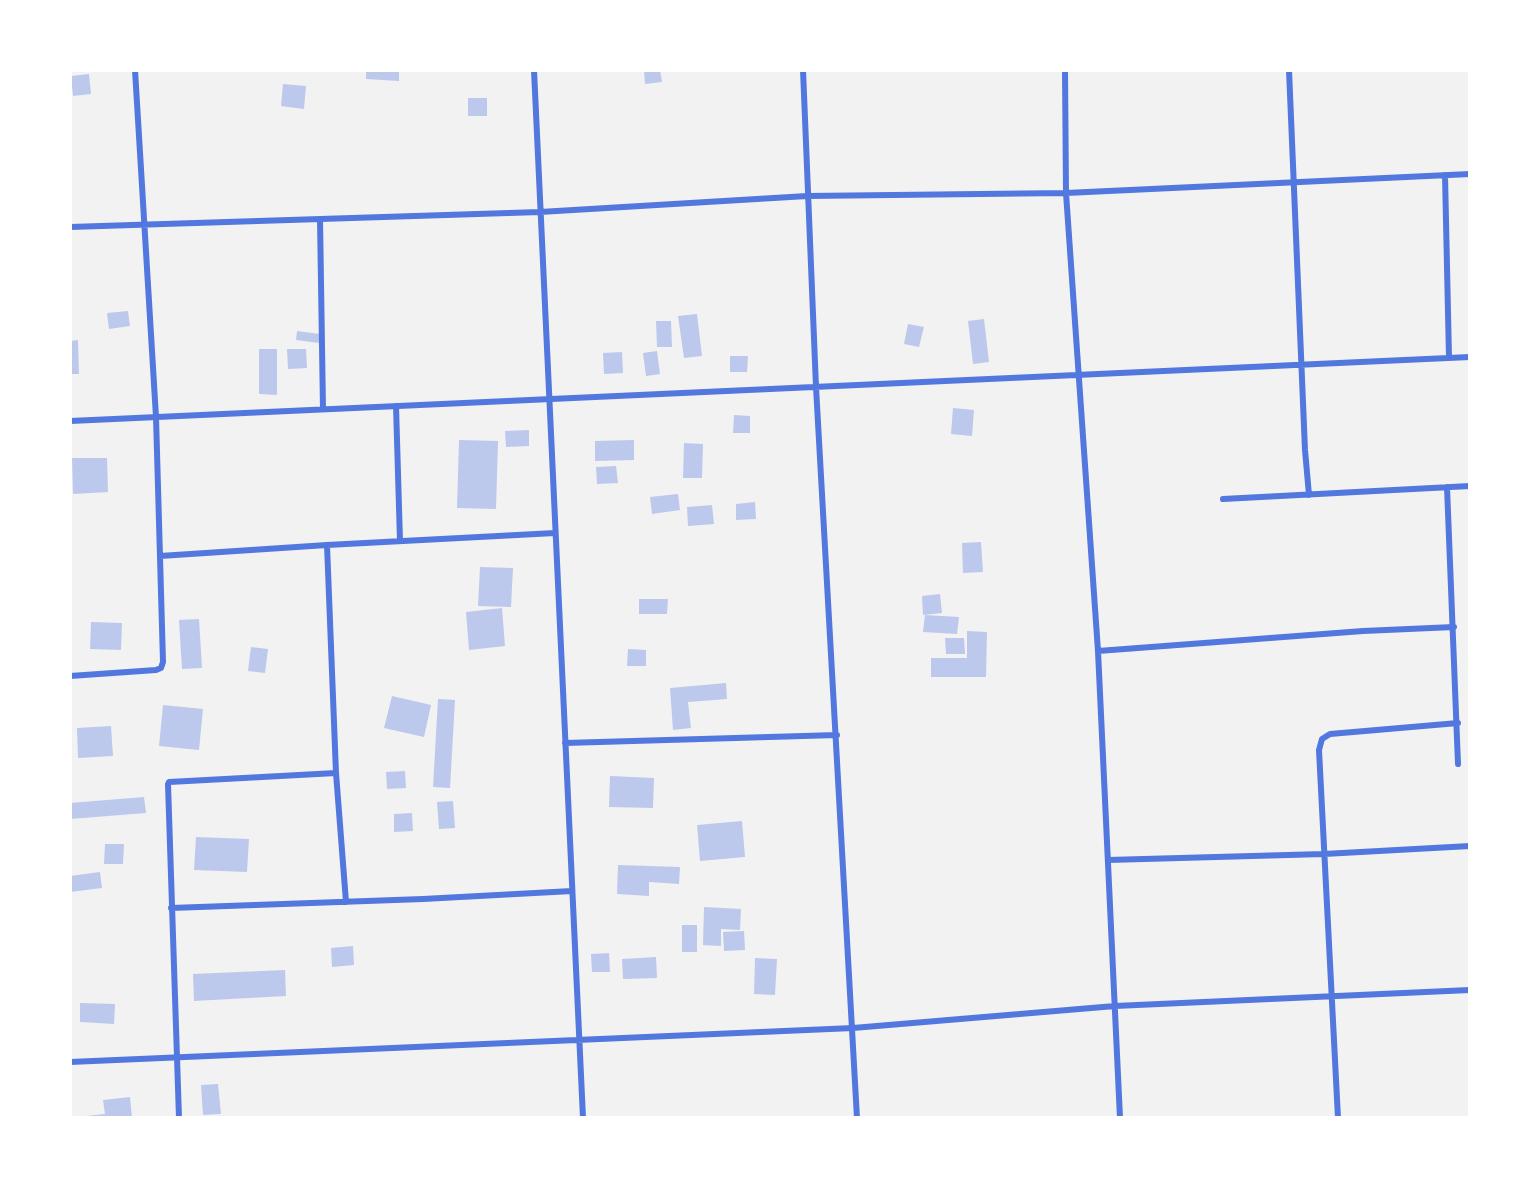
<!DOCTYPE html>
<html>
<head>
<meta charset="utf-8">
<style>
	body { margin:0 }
	#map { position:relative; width:1540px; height:1188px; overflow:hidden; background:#f2f2f2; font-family:Signika,sans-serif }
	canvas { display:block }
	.frame { position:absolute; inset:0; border:72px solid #fff; pointer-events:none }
</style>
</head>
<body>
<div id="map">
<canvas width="1540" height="1188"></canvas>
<div class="frame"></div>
</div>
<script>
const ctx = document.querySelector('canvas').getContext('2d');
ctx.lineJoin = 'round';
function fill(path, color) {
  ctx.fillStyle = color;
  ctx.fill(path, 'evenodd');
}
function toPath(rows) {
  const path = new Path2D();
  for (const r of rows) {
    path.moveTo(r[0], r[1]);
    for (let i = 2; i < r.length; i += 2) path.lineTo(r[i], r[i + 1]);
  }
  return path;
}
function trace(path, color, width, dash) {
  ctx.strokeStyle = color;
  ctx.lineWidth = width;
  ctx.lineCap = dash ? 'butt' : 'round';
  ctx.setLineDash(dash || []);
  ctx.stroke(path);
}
const building = toPath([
	[366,70,399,70,399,81,366,79],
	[644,70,660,70,662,82,645,84],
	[89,74,91,94,73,96,71,76],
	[283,84,306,86,304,109,281,106],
	[468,98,487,98,487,116,468,116],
	[128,311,130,326,109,329,107,313],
	[697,314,702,356,684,358,678,316],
	[984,319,989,362,973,364,968,321],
	[656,321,671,321,672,347,657,347],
	[908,324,924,327,919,347,904,344],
	[297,331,320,334,319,343,296,340],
	[78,340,79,374,70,374,70,341],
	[259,349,277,349,277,395,259,394],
	[287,349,306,349,307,368,288,369],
	[657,351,660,374,646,376,643,353],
	[622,352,623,373,604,374,603,353],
	[730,356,748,356,747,372,730,372],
	[953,408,974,410,972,436,951,434],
	[734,415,750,416,750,433,733,433],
	[529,430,529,446,506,447,505,431],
	[459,440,498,441,496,509,457,508],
	[634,440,634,460,595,461,595,441],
	[684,443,703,444,702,478,683,478],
	[72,458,107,458,108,492,73,494],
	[616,466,618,483,597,484,596,467],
	[678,494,680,510,652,514,650,497],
	[755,502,756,519,736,520,736,504],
	[712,505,714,524,688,526,687,507],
	[981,542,983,572,963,573,962,543],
	[480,567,513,568,511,607,478,606],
	[940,594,942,613,923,615,922,596],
	[639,599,668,599,667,614,639,614],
	[502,608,505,646,469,650,466,612],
	[925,615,959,617,957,634,923,632],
	[199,619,202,668,182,669,179,620],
	[91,622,122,623,121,650,90,649],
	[967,631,987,632,986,677,931,677,931,658,967,658],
	[945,638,964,638,965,654,946,654],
	[251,647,268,649,265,673,248,671],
	[628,649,646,650,646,666,627,666],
	[726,683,727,699,688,702,691,728,673,730,670,688],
	[392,696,431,705,424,737,384,728],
	[438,699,455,700,450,788,433,787],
	[163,705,203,709,199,750,159,746],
	[111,726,113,756,78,758,77,728],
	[405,771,406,788,387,789,386,772],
	[610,776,654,778,653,808,609,807],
	[144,797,146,813,70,819,70,803],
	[453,801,455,828,439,829,437,802],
	[412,813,413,831,394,832,394,814],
	[742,821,745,857,700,861,697,825],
	[196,837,249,839,247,872,194,870],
	[105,844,124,844,123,864,104,864],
	[618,865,680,867,679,884,649,882,649,896,617,894],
	[100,872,102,888,70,892,70,876],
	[704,907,741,909,740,930,721,929,721,946,703,945],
	[682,925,697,925,697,952,682,952],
	[744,931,745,950,724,951,723,932],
	[353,946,354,965,332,967,331,948],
	[609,953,610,972,592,972,591,954],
	[656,957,657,978,623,979,622,959],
	[755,958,777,959,775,995,754,994],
	[285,970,286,996,194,1001,193,974],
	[80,1003,115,1004,114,1024,80,1022],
	[218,1084,221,1114,203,1115,201,1085],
	[130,1097,132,1118,86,1118,86,1116,105,1114,103,1100]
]);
const minor = toPath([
	[534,70,583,1118],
	[803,70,816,387,857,1118],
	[1065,70,1066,193,1098,651,1120,1118],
	[1289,70,1305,450,1309,495],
	[1445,175,1449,358],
	[320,219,323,409],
	[70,227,540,212,807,196,1066,193,1470,174],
	[396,406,400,541],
	[70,421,1470,357],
	[1447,487,1458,764],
	[1223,499,1470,486],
	[327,545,336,773,346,902],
	[160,556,327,545,555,533],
	[1098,651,1363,631,1454,627],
	[70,676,156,670,161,668,163,662,156,417,135,70],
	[565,743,837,735],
	[1108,860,1324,854,1470,846],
	[171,908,423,899,572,891],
	[70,1062,853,1028,1115,1006,1470,990],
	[179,1118,168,784,169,782,336,773],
	[1338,1118,1319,750,1322,739,1330,734,1458,723]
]);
fill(building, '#bdc9ec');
trace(minor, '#5277de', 6);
</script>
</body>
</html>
